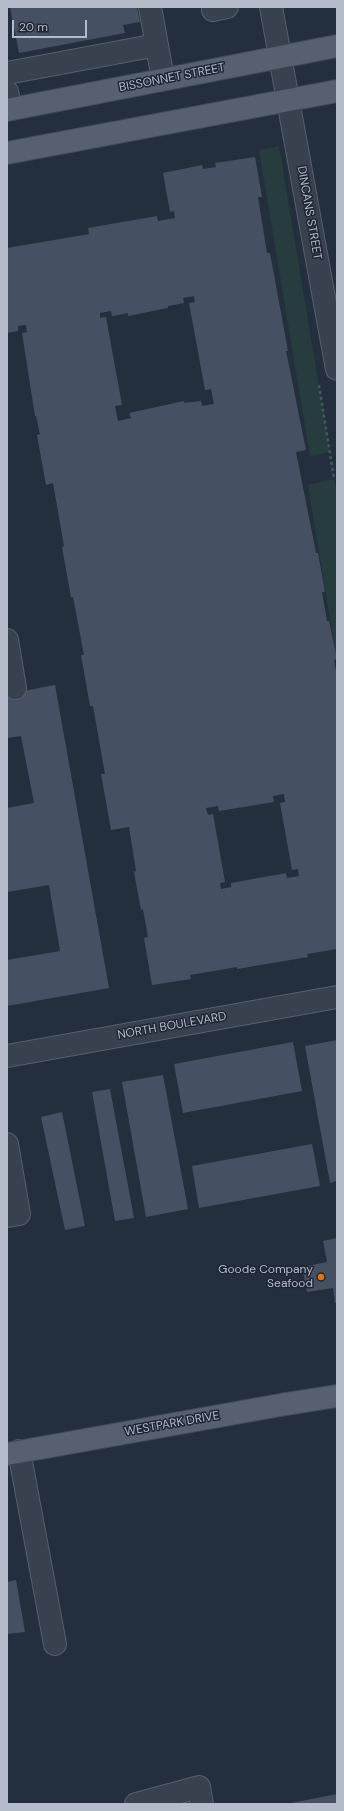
<!DOCTYPE html>
<html>
<head>
<meta charset="utf-8">
<style>
	body { margin:0 }
	#map { position:relative; width:344px; height:1811px; overflow:hidden; background:#242f3e; font-family:"DM Sans",sans-serif }
	canvas { display:block }
	.frame { position:absolute; inset:0; border:8px solid #b4bcc9; pointer-events:none }
	.scale { position:absolute; left:12px; top:20px; width:75px; height:18px; box-sizing:border-box; border:2px solid #b4bcc9; border-top:0; padding-left:5px; font-size:12px; line-height:14px; white-space:nowrap; color:#b4bcc9; -webkit-text-stroke:3px #1d2633; paint-order:stroke }
</style>
</head>
<body>
<div id="map">
<canvas width="344" height="1811"></canvas>
<div class="frame"></div>
<div class="scale">20 m</div>
</div>
<script>
const ctx = document.querySelector('canvas').getContext('2d');
ctx.lineJoin = 'round';
function fill(path, color) {
  ctx.fillStyle = color;
  ctx.fill(path, 'evenodd');
}
function toPath(rows) {
  const path = new Path2D();
  for (const r of rows) {
    path.moveTo(r[0], r[1]);
    for (let i = 2; i < r.length; i += 2) path.lineTo(r[i], r[i + 1]);
  }
  return path;
}
function trace(path, color, width, dash) {
  ctx.strokeStyle = color;
  ctx.lineWidth = width;
  ctx.lineCap = dash ? 'butt' : 'round';
  ctx.setLineDash(dash || []);
  ctx.stroke(path);
}
function label(font, color, halo, rows, align = 'center') {
  ctx.font = font + ' "DM Sans",sans-serif';
  ctx.lineWidth = 3;
  ctx.setLineDash([]);
  ctx.textBaseline = 'middle';
  ctx.strokeStyle = halo;
  ctx.fillStyle = color;
  for (const [text, x, y, turn = 0] of rows) {
    ctx.save();
    ctx.translate(x, y);
    ctx.rotate((+turn || 0) * Math.PI / 180);
    ctx.textAlign = isNaN(turn) ? turn : align;
    if (halo) ctx.strokeText(text, 0, 0);
    ctx.fillText(text, 0, 0);
    ctx.restore();
  }
}
const green = toPath([
	[279,146,330,452,310,456,259,150],
	[334,479,337,497,337,662,308,485]
]);
const building = toPath([
	[10,7,137,7,140,22,123,25,125,33,19,53],
	[255,157,262,197,258,197,267,253,270,253,288,351,286,351,306,450,296,452,316,553,318,553,325,592,322,592,327,621,329,621,337,659,334,660,337,677,337,949,307,954,308,957,237,969,237,967,190,975,191,979,152,985,144,938,148,937,143,909,141,910,134,872,136,871,129,827,111,830,101,774,105,774,93,706,90,706,81,655,84,655,73,597,71,597,62,547,64,546,53,483,46,485,37,435,40,434,36,416,35,416,22,333,27,332,26,325,18,326,18,331,7,333,7,248,89,234,88,228,157,216,158,221,175,218,174,211,170,212,163,173,202,165,203,169,216,167,215,163],
	[194,296,195,302,189,303,205,390,211,389,214,404,202,406,201,401,184,403,184,401,129,413,131,418,118,421,115,406,122,405,106,317,100,318,100,313,111,311,112,316,128,313,128,316,168,308,168,306,184,303,183,298],
	[284,794,285,802,280,803,292,870,298,869,299,876,287,878,286,873,231,883,231,887,221,889,220,883,225,882,213,814,208,815,206,808,218,806,219,811,274,802,273,796],
	[55,685,109,988,7,1006,7,960,60,951,49,885,7,892,7,808,34,803,21,736,7,738,7,694],
	[337,1040,337,1181,330,1183,305,1046],
	[293,1042,302,1091,183,1113,174,1064],
	[163,1075,188,1209,146,1217,122,1082],
	[110,1089,134,1218,115,1221,92,1092],
	[62,1112,85,1226,65,1230,41,1117],
	[312,1144,320,1186,199,1208,192,1166],
	[337,1238,337,1303,335,1303,333,1288,307,1292,302,1267,327,1262,323,1241],
	[16,1580,25,1632,7,1634,7,1582],
	[337,1794,337,1804,291,1804,291,1803]
]);
const path = toPath([
	[319,385,334,479]
]);
const minor = toPath([
	[150,7,163,79],
	[213,7,213,10,227,7],
	[271,7,337,369],
	[7,73,157,45],
	[7,92,11,109],
	[7,640,15,688],
	[7,1056,337,997],
	[7,1144,19,1214,7,1216],
	[19,1451,55,1644],
	[136,1804,199,1787,202,1804]
]);
const major = toPath([
	[7,110,337,46],
	[7,153,337,91],
	[7,1454,286,1404,337,1396]
]);
const markers = [
	[321,1277,4,"#e8710a"]
];
const streetNames = [
	["BISSONNET STREET",172,78,-11],
	["DINCANS STREET",309,213,80],
	["NORTH BOULEVARD",172,1026,-10],
	["WESTPARK DRIVE",172,1424,-10]
];
const poiNames = [
	["Goode Company",313,1270],
	["Seafood",313,1284]
];
fill(green, '#263c3f');
fill(building, '#455162');
trace(minor, '#565f6c', 24);
trace(major, '#414a57', 24);
trace(path, '#44595c', 2.5, [3, 3]);
trace(minor, '#38414e', 22);
trace(major, '#56606e', 22);
for (const [x, y, r, color] of markers) {
  const dot = new Path2D();
  dot.arc(x, y, r, 0, 2 * Math.PI);
  ctx.fillStyle = color;
  ctx.fill(dot);
  trace(dot, '#1d2633', 1.5);
}
label('12px', '#b4bcc9', '#1d2633', streetNames);
label('12px', '#b4bcc9', '#1d2633', poiNames, 'right');
</script>
</body>
</html>
